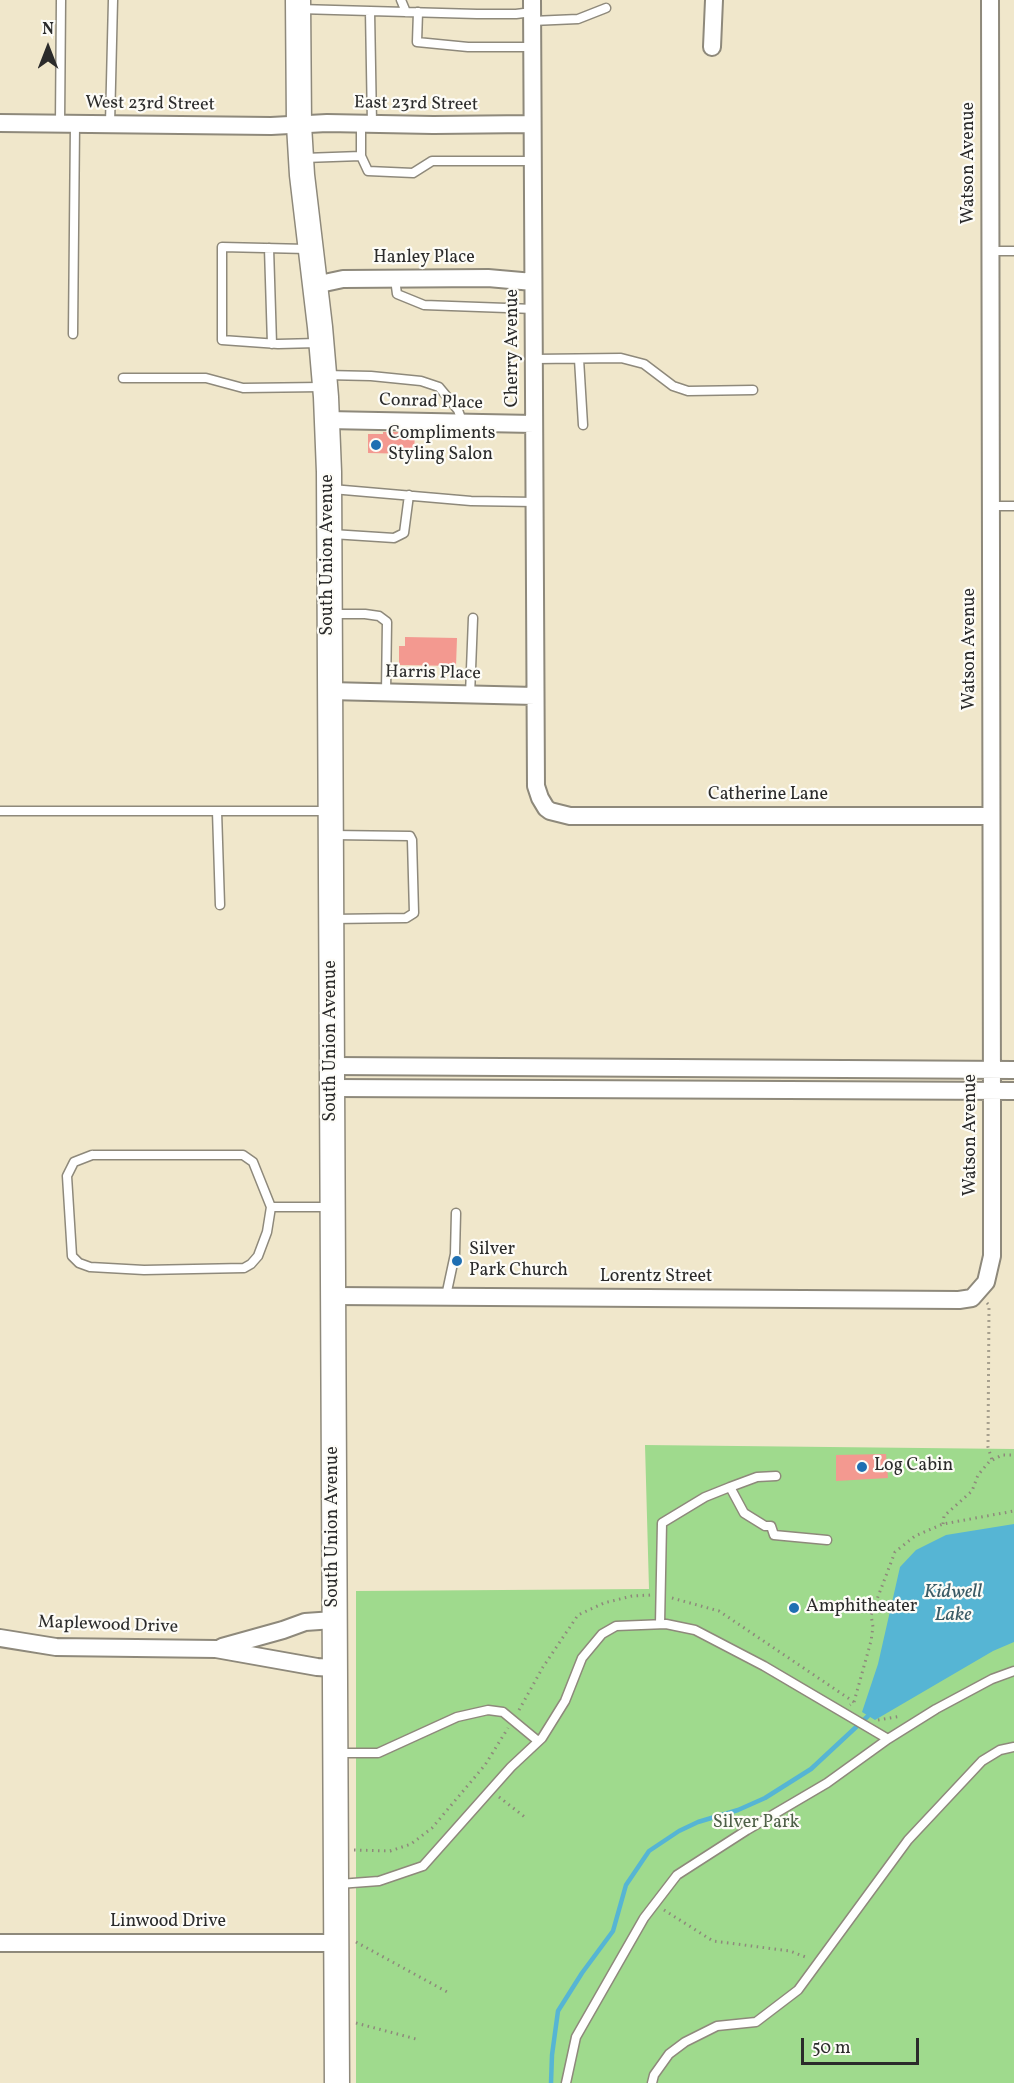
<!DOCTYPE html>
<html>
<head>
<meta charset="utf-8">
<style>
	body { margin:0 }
	#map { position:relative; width:1014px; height:2083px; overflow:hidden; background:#f0e7cb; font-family:Vollkorn,serif }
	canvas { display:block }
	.north { position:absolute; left:18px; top:18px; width:60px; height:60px; -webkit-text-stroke:4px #fdfcf7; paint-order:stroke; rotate:0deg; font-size:16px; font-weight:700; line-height:24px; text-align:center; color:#2b2b2b }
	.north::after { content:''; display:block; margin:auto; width:21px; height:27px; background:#2b2b2b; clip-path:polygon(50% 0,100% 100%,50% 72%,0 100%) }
	.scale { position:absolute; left:801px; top:2038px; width:118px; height:27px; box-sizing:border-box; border:3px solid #2b2b2b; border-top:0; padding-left:8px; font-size:18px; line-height:21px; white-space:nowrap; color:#2b2b2b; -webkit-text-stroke:4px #fdfcf7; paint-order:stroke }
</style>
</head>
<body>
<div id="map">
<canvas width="1014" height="2083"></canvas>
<div class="north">N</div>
<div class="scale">50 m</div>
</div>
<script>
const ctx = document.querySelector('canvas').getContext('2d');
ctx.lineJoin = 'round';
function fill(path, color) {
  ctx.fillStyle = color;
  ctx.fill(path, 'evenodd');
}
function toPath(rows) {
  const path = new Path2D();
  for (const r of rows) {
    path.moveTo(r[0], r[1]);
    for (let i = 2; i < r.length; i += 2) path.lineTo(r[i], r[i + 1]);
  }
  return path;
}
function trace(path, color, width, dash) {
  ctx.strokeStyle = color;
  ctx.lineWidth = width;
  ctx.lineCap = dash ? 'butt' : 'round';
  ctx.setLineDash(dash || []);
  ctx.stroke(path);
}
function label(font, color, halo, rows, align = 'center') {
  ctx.font = font + ' Vollkorn,serif';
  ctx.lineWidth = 4.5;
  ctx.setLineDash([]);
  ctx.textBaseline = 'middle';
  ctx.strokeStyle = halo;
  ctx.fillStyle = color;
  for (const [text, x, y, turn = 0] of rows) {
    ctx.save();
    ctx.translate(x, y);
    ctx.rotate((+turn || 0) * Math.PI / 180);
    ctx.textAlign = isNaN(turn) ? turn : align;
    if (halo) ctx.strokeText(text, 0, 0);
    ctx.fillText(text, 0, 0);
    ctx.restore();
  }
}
const green = toPath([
	[645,1445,1014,1449,1014,2083,356,2083,356,1591,649,1589]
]);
const water = toPath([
	[1014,1524,1014,1642,993,1651,875,1720,862,1712,878,1664,900,1567,916,1550,946,1535]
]);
const stream = toPath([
	[551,2083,552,2055,558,2011,582,1973,613,1931,626,1885,649,1851,679,1831,698,1822,738,1810,765,1798,811,1769,868,1716]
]);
const building = toPath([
	[383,432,415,432,414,454,368,453,368,434,383,434],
	[405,637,457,638,456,666,399,665,399,646,405,646],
	[886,1454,888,1478,836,1481,836,1455]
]);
const path = toPath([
	[987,1303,989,1305,988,1447,992,1460],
	[943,1524,944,1516,972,1491,978,1475,989,1462,1002,1455,1014,1455],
	[672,1598,719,1611,854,1702,850,1705],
	[854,1702,871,1641,873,1627,871,1615,895,1552,915,1536,943,1524,1014,1511],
	[519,1710,543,1667,578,1615,604,1603,632,1596,651,1595],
	[878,1720,901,1716],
	[499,1797,526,1818],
	[354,1850,390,1851,411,1844,432,1828,485,1765,508,1728],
	[664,1910,713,1941,790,1951,808,1958],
	[356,1942,449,1993],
	[356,2023,416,2039]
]);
const lane = toPath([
	[401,0,406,12],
	[299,9,477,14,516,14,532,12],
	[370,11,372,124],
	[418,12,417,42,468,47,532,47],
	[532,21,578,19,606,8],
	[60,124,61,0],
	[110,124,113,0],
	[361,124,361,156,368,171,413,173,432,161,533,161],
	[304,158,361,156],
	[269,248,272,344],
	[307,249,222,247,222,340,278,344,318,343],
	[990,251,1014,251],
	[395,279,397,294,424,305,534,309],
	[73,334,75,124],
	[534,359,621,358,644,364,673,386,688,391,753,390],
	[579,359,583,425],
	[325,375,371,376,421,381,439,387,458,410,463,424],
	[123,378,206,378,243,388,322,387],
	[332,489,471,501,535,502],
	[990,506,1014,506],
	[332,534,394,538,404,533,409,495],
	[333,614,365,614,379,616,387,622,386,693],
	[470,695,473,618],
	[0,811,330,811],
	[217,811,220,905],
	[332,919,406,918,414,913,412,840,410,836,332,835],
	[92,1155,243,1155,253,1162,271,1207,267,1232,258,1256,251,1264,244,1268,144,1270,90,1267,79,1263,72,1256,67,1176,74,1162,92,1155],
	[271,1207,329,1207],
	[446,1296,455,1254,456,1213],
	[730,1487,757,1477,776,1476],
	[660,1624,662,1523,705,1497,730,1487,744,1513,765,1526,771,1526,774,1535,827,1540],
	[338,1753,378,1753,457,1717,488,1710,503,1712,538,1741],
	[339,1884,379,1881,423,1866,511,1767,542,1738,565,1701,582,1658,602,1634,616,1626,666,1624,695,1630,764,1666,888,1739,936,1709,992,1679,1014,1671],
	[566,2083,576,2037,644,1918,677,1875,747,1830,827,1783,888,1739],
	[652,2083,654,2075,669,2054,685,2042,717,2026,756,2022,798,1990,908,1840,982,1761,1000,1750,1014,1747]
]);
const street = toPath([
	[532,0,536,786,540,798,546,808,550,811,570,816,991,816],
	[712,47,714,0],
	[0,123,271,126,327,123,433,125,532,124],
	[315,285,343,279,488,278,533,282],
	[327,420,534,424],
	[329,691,535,696],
	[332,1066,1014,1070],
	[332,1088,1014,1091],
	[333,1296,959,1300,972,1298,986,1282,992,1256,992,1107,990,0],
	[0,1638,56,1647,216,1649,317,1667,334,1668],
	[222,1647,283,1630,305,1622,334,1620],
	[0,1943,336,1943]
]);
const secondary = toPath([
	[298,0,299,125,302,175,320,327,326,397,329,472,337,2083]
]);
const markers = [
	[376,445,6,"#1f6fb2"],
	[457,1261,6,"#1f6fb2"],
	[862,1467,6,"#1f6fb2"],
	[794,1608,6,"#1f6fb2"]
];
const streetNames = [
	["West 23rd Street",150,105,1],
	["East 23rd Street",416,105,1],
	["Watson Avenue",970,163,-90],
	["Hanley Place",424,259],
	["Cherry Avenue",514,348,-90],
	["Conrad Place",431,403,2],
	["South Union Avenue",329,555,-90],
	["Watson Avenue",971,649,-90],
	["Harris Place",433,674,1],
	["Catherine Lane",768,796],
	["South Union Avenue",332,1041,-90],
	["Watson Avenue",972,1135,-90],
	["Lorentz Street",656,1278],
	["South Union Avenue",334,1527,-90],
	["Maplewood Drive",108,1626,2],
	["Linwood Drive",168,1923]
];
const poiNames = [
	["Compliments",388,435],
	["Styling Salon",388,456],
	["Silver",469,1251],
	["Park Church",469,1272],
	["Log Cabin",874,1467],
	["Amphitheater",806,1608]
];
const parkNames = [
	["Silver Park",756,1824]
];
const waterNames = [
	["Kidwell",953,1593],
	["Lake",953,1616]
];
fill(green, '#9fda8d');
fill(water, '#56b5d4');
trace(stream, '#56b5d4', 4.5);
fill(building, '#f39990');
trace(lane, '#8e897b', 11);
trace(street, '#8e897b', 20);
trace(secondary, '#8e897b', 27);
trace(path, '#8e897b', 3, [1.5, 4.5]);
trace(lane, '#fff', 8);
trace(street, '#fff', 16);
trace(secondary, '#fff', 24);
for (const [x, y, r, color] of markers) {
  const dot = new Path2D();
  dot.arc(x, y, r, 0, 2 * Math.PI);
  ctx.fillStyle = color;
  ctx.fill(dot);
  trace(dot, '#fdfcf7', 2);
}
label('18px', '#2b2b2b', '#fdfcf7', streetNames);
label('18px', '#2b2b2b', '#fdfcf7', poiNames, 'left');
label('18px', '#4e6048', '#fdfcf7', parkNames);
label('italic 20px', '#3a5b66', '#fdfcf7', waterNames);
</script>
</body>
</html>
